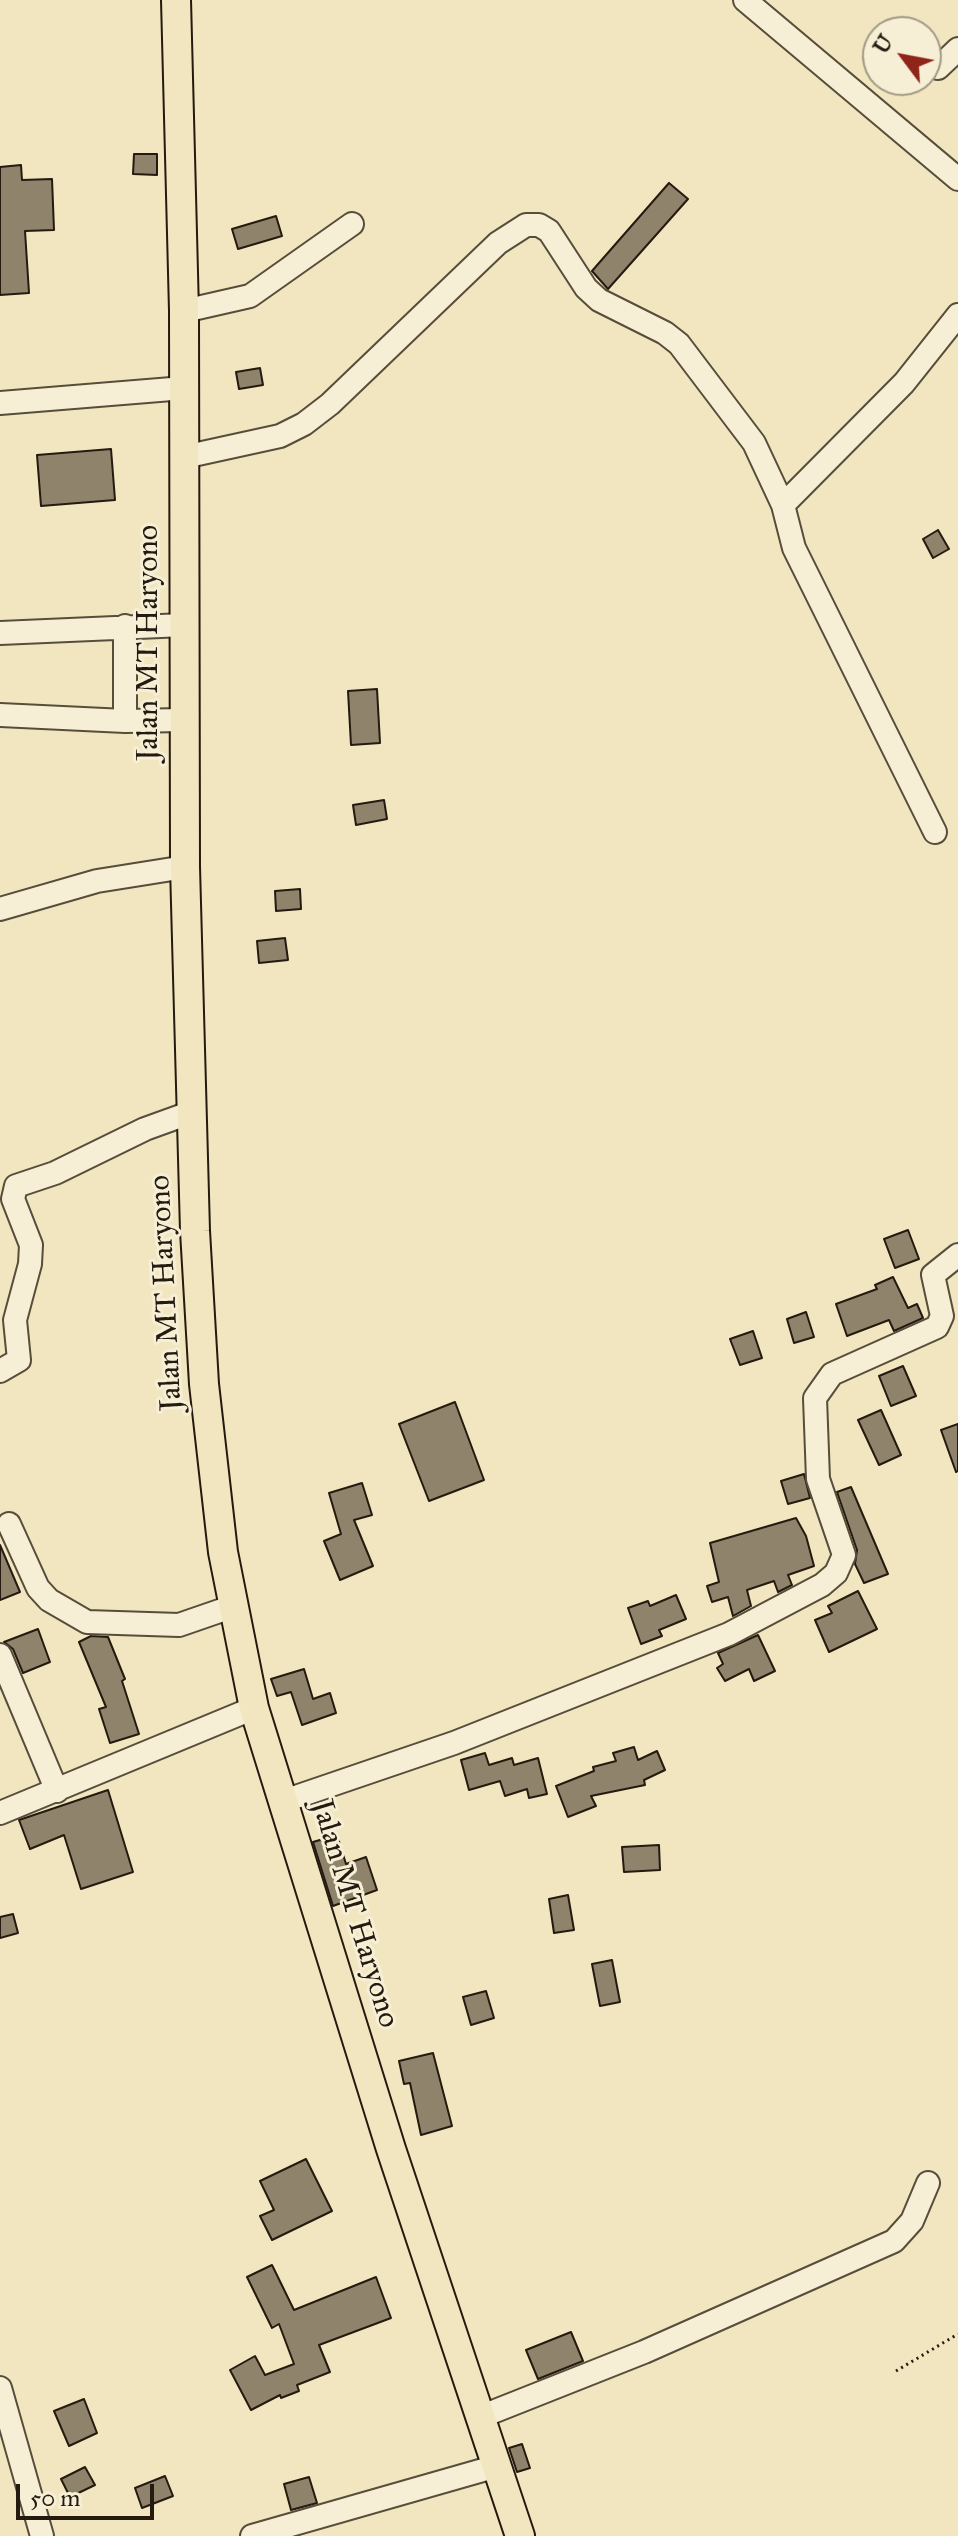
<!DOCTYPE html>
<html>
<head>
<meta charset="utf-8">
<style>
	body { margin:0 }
	#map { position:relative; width:958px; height:2536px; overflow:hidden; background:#f1e6bf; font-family:"IM FELL Great Primer",serif }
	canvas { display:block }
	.north { position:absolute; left:862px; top:16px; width:80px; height:80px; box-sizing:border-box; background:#f6efd5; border:2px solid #a29a86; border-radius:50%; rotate:302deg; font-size:22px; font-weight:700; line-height:32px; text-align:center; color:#241a0f }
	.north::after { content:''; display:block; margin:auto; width:28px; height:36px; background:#8f2418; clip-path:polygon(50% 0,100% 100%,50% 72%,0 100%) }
	.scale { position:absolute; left:16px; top:2484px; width:138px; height:36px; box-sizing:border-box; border:4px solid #241a0f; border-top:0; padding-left:10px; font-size:24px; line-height:28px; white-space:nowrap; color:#241a0f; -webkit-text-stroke:6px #f6efd5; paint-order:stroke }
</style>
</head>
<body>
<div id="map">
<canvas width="958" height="2536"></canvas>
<div class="north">U</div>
<div class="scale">50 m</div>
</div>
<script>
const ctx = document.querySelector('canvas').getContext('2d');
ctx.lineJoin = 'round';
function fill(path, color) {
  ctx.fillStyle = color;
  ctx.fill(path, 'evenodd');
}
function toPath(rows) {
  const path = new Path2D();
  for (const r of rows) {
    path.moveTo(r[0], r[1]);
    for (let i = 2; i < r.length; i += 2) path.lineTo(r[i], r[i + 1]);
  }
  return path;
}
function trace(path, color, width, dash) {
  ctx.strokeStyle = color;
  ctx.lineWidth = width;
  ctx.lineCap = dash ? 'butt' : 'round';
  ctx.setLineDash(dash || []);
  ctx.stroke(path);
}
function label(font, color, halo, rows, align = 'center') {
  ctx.font = font + ' "IM FELL Great Primer",serif';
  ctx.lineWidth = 6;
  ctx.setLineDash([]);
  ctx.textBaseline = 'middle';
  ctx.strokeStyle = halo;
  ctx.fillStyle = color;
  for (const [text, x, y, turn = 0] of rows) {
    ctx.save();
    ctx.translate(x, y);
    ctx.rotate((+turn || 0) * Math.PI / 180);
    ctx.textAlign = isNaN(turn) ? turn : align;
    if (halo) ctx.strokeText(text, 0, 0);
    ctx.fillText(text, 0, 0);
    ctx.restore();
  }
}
const building = toPath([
	[134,154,157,154,157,175,133,174,134,154],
	[21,165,22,180,52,179,54,230,25,231,29,293,0,295,0,167,21,165],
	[669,183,688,199,608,289,592,271,669,183],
	[276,216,282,236,238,249,232,229,276,216],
	[260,368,263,385,239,389,236,372,260,368],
	[111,449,115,500,41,506,37,455,111,449],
	[938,530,949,549,933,558,923,539,938,530],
	[377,689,380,743,351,745,348,691,377,689],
	[384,800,387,819,356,825,353,805,384,800],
	[300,889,301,909,276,911,275,891,300,889],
	[285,938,288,960,259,963,257,941,285,938],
	[908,1230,919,1259,895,1268,884,1239,908,1230],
	[893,1277,908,1308,917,1304,923,1318,894,1331,889,1320,847,1336,836,1304,877,1289,875,1285,893,1277],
	[806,1312,814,1337,794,1343,787,1319,806,1312],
	[753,1331,762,1358,740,1365,730,1339,753,1331],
	[903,1366,916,1396,891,1406,879,1376,903,1366],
	[455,1402,484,1480,429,1501,399,1424,455,1402],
	[881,1410,901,1455,879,1465,858,1420,881,1410],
	[958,1424,958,1471,956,1472,941,1430,958,1424],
	[804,1474,810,1498,788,1504,781,1481,804,1474],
	[362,1483,372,1515,354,1520,373,1566,340,1580,324,1541,341,1534,329,1493,362,1483],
	[851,1487,888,1574,864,1583,855,1564,857,1550,837,1492,851,1487],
	[796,1518,806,1536,814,1566,788,1575,792,1585,778,1592,774,1581,747,1590,751,1606,733,1616,728,1597,712,1602,707,1586,719,1582,710,1543,796,1518],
	[0,1545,20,1592,0,1600,0,1545],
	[858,1591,877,1629,829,1652,815,1620,832,1613,828,1606,858,1591],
	[676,1595,686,1619,659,1630,662,1636,641,1644,628,1608,648,1601,650,1606,676,1595],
	[38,1629,50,1662,23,1673,13,1649,4,1642,38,1629],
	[758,1635,775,1671,754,1681,749,1669,725,1681,717,1668,723,1664,718,1653,758,1635],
	[91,1636,108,1637,125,1679,122,1681,139,1734,110,1743,99,1709,106,1707,79,1642,91,1636],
	[304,1669,313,1699,330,1693,336,1713,302,1725,291,1692,277,1696,271,1679,304,1669],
	[634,1747,638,1760,657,1751,665,1770,644,1780,645,1785,591,1796,596,1806,568,1817,556,1786,594,1771,593,1767,616,1761,613,1753,634,1747],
	[485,1753,489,1765,512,1758,514,1765,538,1758,547,1794,529,1798,527,1789,505,1796,500,1781,469,1790,461,1760,485,1753],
	[108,1790,133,1872,81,1889,64,1835,30,1849,19,1820,108,1790],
	[337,1835,346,1864,366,1857,377,1890,333,1906,313,1842,337,1835],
	[659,1845,660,1870,624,1872,622,1847,659,1845],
	[568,1895,574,1930,554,1933,549,1899,568,1895],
	[13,1914,18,1933,0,1938,0,1917,13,1914],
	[612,1960,620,2002,600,2006,592,1964,612,1960],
	[486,1991,494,2018,471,2025,463,1997,486,1991],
	[433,2053,452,2126,421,2135,410,2083,404,2084,399,2061,433,2053],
	[306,2159,332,2211,272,2240,260,2216,274,2210,260,2181,306,2159],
	[272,2265,294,2310,376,2277,391,2318,319,2345,330,2372,297,2385,299,2391,281,2398,280,2395,251,2410,230,2370,255,2356,265,2375,294,2364,279,2324,272,2328,247,2277,272,2265],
	[571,2332,583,2361,538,2379,526,2350,571,2332],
	[84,2399,97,2433,69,2446,54,2411,84,2399],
	[522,2444,530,2468,517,2472,509,2448,522,2444],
	[85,2467,95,2485,70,2497,61,2479,85,2467],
	[165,2476,173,2496,142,2508,135,2488,165,2476],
	[309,2477,317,2503,291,2510,284,2484,309,2477]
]);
const path = toPath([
	[896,2371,958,2334]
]);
const minor = toPath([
	[745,0,958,179],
	[938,68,958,49],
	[184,311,250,296,352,224],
	[0,403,184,388],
	[184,457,280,436,304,424,330,404,498,243,526,225,539,225,549,231,586,288,599,300,665,333,679,344,754,443,783,505],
	[0,633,184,625],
	[0,715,125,721,184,720],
	[125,721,125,626],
	[935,832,794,548,783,505,904,383,958,315],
	[0,909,97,881,185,867],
	[0,1371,19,1360,15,1320,30,1264,31,1245,13,1199,16,1186,55,1173,145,1129,192,1112],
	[9,1524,38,1588,49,1600,87,1622,179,1625,234,1606],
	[0,1655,57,1791],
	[284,1801,454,1743,729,1634,822,1585,836,1573,844,1555,818,1479,815,1398,832,1374,937,1327,942,1316,933,1275,958,1255],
	[0,1813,254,1708],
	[0,2388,42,2536],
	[480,2417,644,2352,894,2241,912,2221,928,2183],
	[252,2536,497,2466]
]);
const major = toPath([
	[176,0,184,311,185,867,195,1231,204,1384,223,1552,254,1708,391,2149,520,2536]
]);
const streetNames = [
	["Jalan MT Haryono",150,643,-90],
	["Jalan MT Haryono",167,1293,-93],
	["Jalan MT Haryono",354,1914,73]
];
fill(building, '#8f846b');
trace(building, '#241a0f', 2);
trace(minor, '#574d3b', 26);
trace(major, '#241a0f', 32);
trace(path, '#241a0f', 3, [2, 4]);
trace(minor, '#f6efd5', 22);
trace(major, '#f1e6bf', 28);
label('30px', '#241a0f', '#f6efd5', streetNames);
</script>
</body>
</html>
